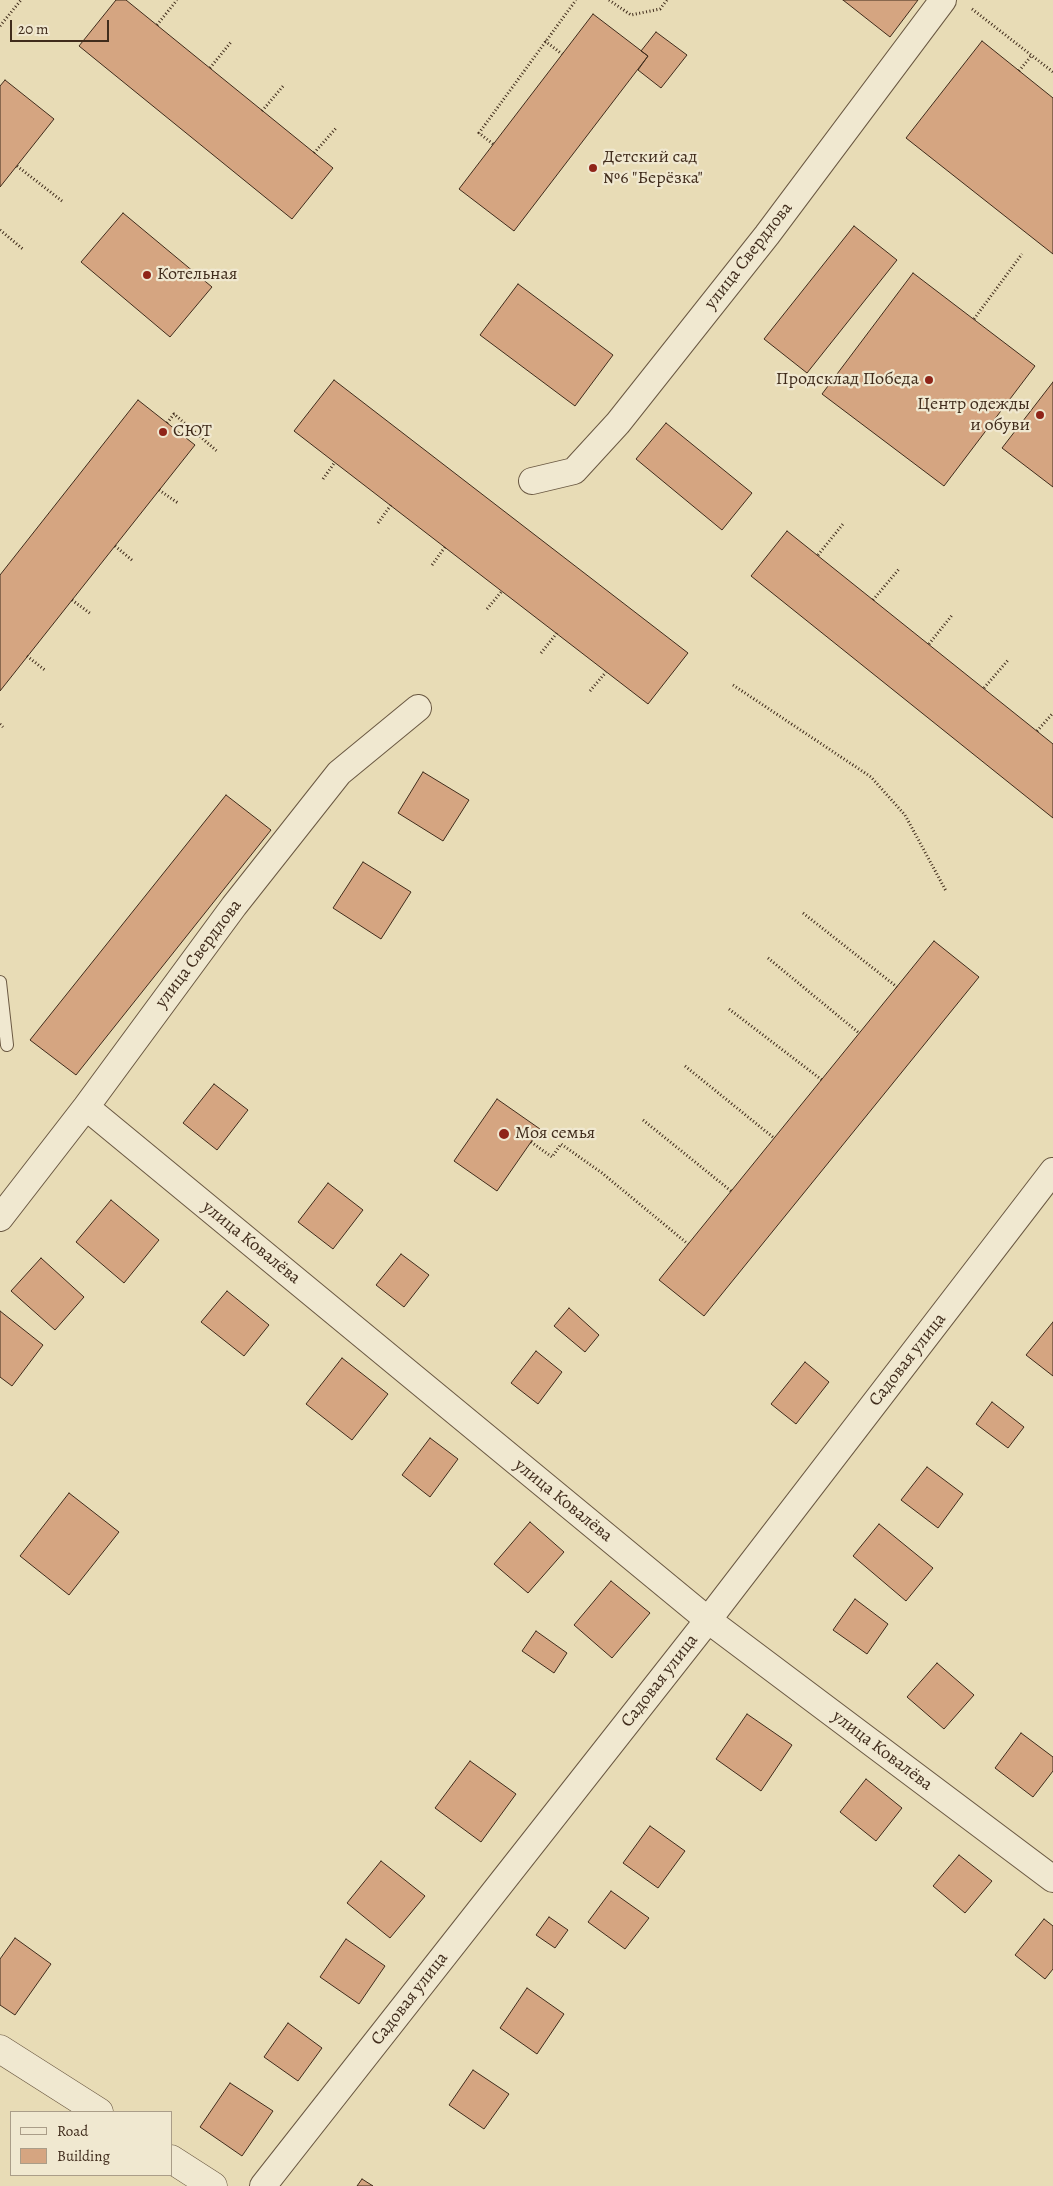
<!DOCTYPE html>
<html>
<head>
<meta charset="utf-8">
<style>
	body { margin:0 }
	#map { position:relative; width:1053px; height:2186px; overflow:hidden; background:#e8dcb6; font-family:Alegreya,serif }
	canvas { display:block }
	.legend { position:absolute; left:10px; top:2111px; width:162px; height:65px; box-sizing:border-box; background:#f0e8d0; border:1px solid #aa9d88; margin:0; padding:6px 9px; list-style:none; font-size:15px; color:#402c1c }
	.legend li { display:flex; align-items:center; gap:10px; height:25px }
	.legend b { width:25px; border:1px solid #aa9d88 }
	.scale { position:absolute; left:10px; top:20px; width:99px; height:22px; box-sizing:border-box; border:2px solid #402c1c; border-top:0; padding-left:6px; font-size:15px; line-height:18px; white-space:nowrap; color:#402c1c; -webkit-text-stroke:4px #f0e8d0; paint-order:stroke }
</style>
</head>
<body>
<div id="map">
<canvas width="1053" height="2186"></canvas>
<ul class="legend">
<li><b style="height:6px;background:#f0e8d0"></b>Road</li>
<li><b style="height:14px;background:#d5a581"></b>Building</li>
</ul>
<div class="scale">20 m</div>
</div>
<script>
const ctx = document.querySelector('canvas').getContext('2d');
ctx.lineJoin = 'round';
function fill(path, color) {
  ctx.fillStyle = color;
  ctx.fill(path, 'evenodd');
}
function toPath(rows) {
  const path = new Path2D();
  for (const r of rows) {
    path.moveTo(r[0], r[1]);
    for (let i = 2; i < r.length; i += 2) path.lineTo(r[i], r[i + 1]);
  }
  return path;
}
function trace(path, color, width, dash) {
  ctx.strokeStyle = color;
  ctx.lineWidth = width;
  ctx.lineCap = dash ? 'butt' : 'round';
  ctx.setLineDash(dash || []);
  ctx.stroke(path);
}
function label(font, color, halo, rows, align = 'center') {
  ctx.font = font + ' Alegreya,serif';
  ctx.lineWidth = 4.5;
  ctx.setLineDash([]);
  ctx.textBaseline = 'middle';
  ctx.strokeStyle = halo;
  ctx.fillStyle = color;
  for (const [text, x, y, turn = 0] of rows) {
    ctx.save();
    ctx.translate(x, y);
    ctx.rotate((+turn || 0) * Math.PI / 180);
    ctx.textAlign = isNaN(turn) ? turn : align;
    if (halo) ctx.strokeText(text, 0, 0);
    ctx.fillText(text, 0, 0);
    ctx.restore();
  }
}
const building = toPath([
	[116,0,126,0,333,168,292,219,79,46,116,0],
	[843,0,918,0,890,37,843,0],
	[593,14,648,56,514,231,459,189,593,14],
	[656,32,687,55,661,88,638,70,648,56,641,51,656,32],
	[982,41,1053,98,1053,254,906,138,982,41],
	[5,80,54,119,0,187,0,86,5,80],
	[123,213,212,287,170,337,81,262,123,213],
	[854,226,897,260,807,373,764,339,854,226],
	[913,273,1035,366,944,486,822,394,913,273],
	[518,284,613,355,575,406,480,335,518,284],
	[334,380,688,653,648,704,294,431,334,380],
	[1053,382,1053,487,1002,448,1053,382],
	[138,400,195,445,0,691,0,575,138,400],
	[666,423,752,493,722,530,636,459,666,423],
	[787,531,1053,744,1053,818,751,576,787,531],
	[423,772,469,800,443,841,398,813,423,772],
	[226,795,271,830,76,1075,30,1040,226,795],
	[363,862,411,892,381,939,333,908,363,862],
	[934,941,979,977,704,1316,659,1280,934,941],
	[214,1084,248,1110,217,1150,183,1123,214,1084],
	[497,1099,540,1129,497,1191,454,1161,497,1099],
	[328,1183,363,1210,333,1249,298,1222,328,1183],
	[111,1200,159,1240,124,1283,76,1242,111,1200],
	[401,1254,429,1275,404,1307,376,1285,401,1254],
	[41,1258,84,1297,55,1330,11,1291,41,1258],
	[227,1291,269,1325,244,1356,201,1322,227,1291],
	[569,1308,599,1335,585,1352,554,1326,569,1308],
	[0,1311,43,1345,12,1386,0,1377,0,1311],
	[1053,1322,1053,1376,1026,1355,1053,1322],
	[536,1351,562,1372,538,1404,511,1383,536,1351],
	[342,1358,388,1394,352,1440,306,1404,342,1358],
	[805,1362,829,1382,796,1424,771,1404,805,1362],
	[992,1402,1024,1427,1008,1448,976,1424,992,1402],
	[430,1438,458,1459,430,1497,402,1475,430,1438],
	[927,1467,963,1494,938,1528,901,1500,927,1467],
	[69,1493,119,1532,69,1595,20,1556,69,1493],
	[530,1522,564,1552,528,1593,494,1564,530,1522],
	[879,1524,933,1568,906,1601,853,1556,879,1524],
	[611,1581,650,1613,612,1658,574,1625,611,1581],
	[855,1599,888,1624,867,1654,833,1630,855,1599],
	[536,1631,567,1653,554,1673,522,1651,536,1631],
	[937,1663,974,1695,944,1729,907,1697,937,1663],
	[747,1714,792,1745,761,1791,716,1759,747,1714],
	[1021,1733,1053,1757,1053,1771,1033,1797,995,1768,1021,1733],
	[470,1761,516,1794,481,1842,435,1808,470,1761],
	[866,1779,902,1808,876,1841,840,1812,866,1779],
	[650,1826,685,1851,658,1888,623,1863,650,1826],
	[959,1855,992,1881,965,1913,933,1886,959,1855],
	[381,1861,425,1896,390,1938,347,1903,381,1861],
	[611,1891,649,1918,625,1949,588,1922,611,1891],
	[549,1917,568,1930,555,1948,536,1935,549,1917],
	[1044,1919,1053,1926,1053,1969,1045,1979,1015,1955,1044,1919],
	[15,1938,51,1964,15,2015,0,2005,0,1959,15,1938],
	[346,1939,385,1966,359,2004,320,1977,346,1939],
	[527,1988,564,2014,537,2054,500,2028,527,1988],
	[288,2023,322,2048,298,2081,264,2057,288,2023],
	[473,2070,509,2094,484,2129,449,2105,473,2070],
	[230,2083,273,2111,242,2156,200,2127,230,2083],
	[362,2179,373,2186,357,2186,362,2179]
]);
const path = toPath([
	[609,0,631,15,660,9,667,0],
	[972,9,1053,72],
	[157,25,177,0],
	[0,26,21,0],
	[545,41,562,54],
	[210,68,231,42],
	[1019,71,1032,55],
	[262,111,284,85],
	[493,144,479,133,576,0],
	[314,153,337,127],
	[17,166,62,201],
	[0,230,24,250],
	[974,319,1022,254],
	[167,423,174,414,218,452],
	[323,479,335,462],
	[159,490,178,503],
	[378,523,391,505],
	[115,546,133,561],
	[818,555,843,524],
	[432,565,445,547],
	[72,600,91,614],
	[873,600,899,569],
	[487,609,502,591],
	[929,644,953,614],
	[541,653,557,633],
	[27,656,46,671],
	[733,685,871,777,905,815,946,891],
	[984,688,1009,659],
	[590,691,606,672],
	[0,724,3,727],
	[1037,731,1053,713],
	[803,913,897,987],
	[768,958,859,1033],
	[729,1009,822,1080],
	[685,1066,774,1138],
	[643,1120,731,1191],
	[531,1142,552,1157,561,1144,602,1173,688,1244]
]);
const service = toPath([
	[0,982,7,1045]
]);
const minor = toPath([
	[532,481,574,471,618,423,767,235,943,0],
	[86,1107,708,1620,1053,1879],
	[0,1218,86,1107,234,906,339,773,418,708],
	[263,2186,708,1620,1053,1171]
]);
const tertiary = toPath([
	[0,2049,99,2112],
	[171,2159,213,2186]
]);
const markers = [
	[593,168,5,"#8f2418"],
	[147,275,5,"#8f2418"],
	[929,380,5,"#8f2418"],
	[1040,415,5,"#8f2418"],
	[163,432,5,"#8f2418"],
	[504,1134,6,"#8f2418"]
];
const poiNames = [
	["Детский сад",603,158],
	["№6 \"Берёзка\"",603,179],
	["Котельная",157,275],
	["Продсклад Победа",919,380,"right"],
	["Центр одежды",1030,405,"right"],
	["и обуви",1030,426,"right"],
	["СЮТ",173,432],
	["Моя семья",515,1134]
];
const streetNames = [
	["улица Свердлова",749,256,-52],
	["улица Свердлова",199,954,-53],
	["улица Ковалёва",251,1243,39],
	["Садовая улица",908,1360,-52],
	["улица Ковалёва",563,1501,39],
	["Садовая улица",660,1681,-52],
	["улица Ковалёва",882,1751,37],
	["Садовая улица",410,1999,-52]
];
fill(building, '#d5a581');
trace(building, '#402c1c', 1);
trace(service, '#6a5842', 14);
trace(minor, '#6a5842', 28);
trace(tertiary, '#6a5842', 29);
trace(path, '#402c1c', 3, [1, 2.5]);
trace(service, '#f0e8d0', 12);
trace(minor, '#f0e8d0', 26);
trace(tertiary, '#f0e8d0', 28);
for (const [x, y, r, color] of markers) {
  const dot = new Path2D();
  dot.arc(x, y, r, 0, 2 * Math.PI);
  ctx.fillStyle = color;
  ctx.fill(dot);
  trace(dot, '#f0e8d0', 2);
}
label('18px', '#402c1c', '#f0e8d0', poiNames, 'left');
label('18px', '#402c1c', '#f0e8d0', streetNames);
</script>
</body>
</html>
